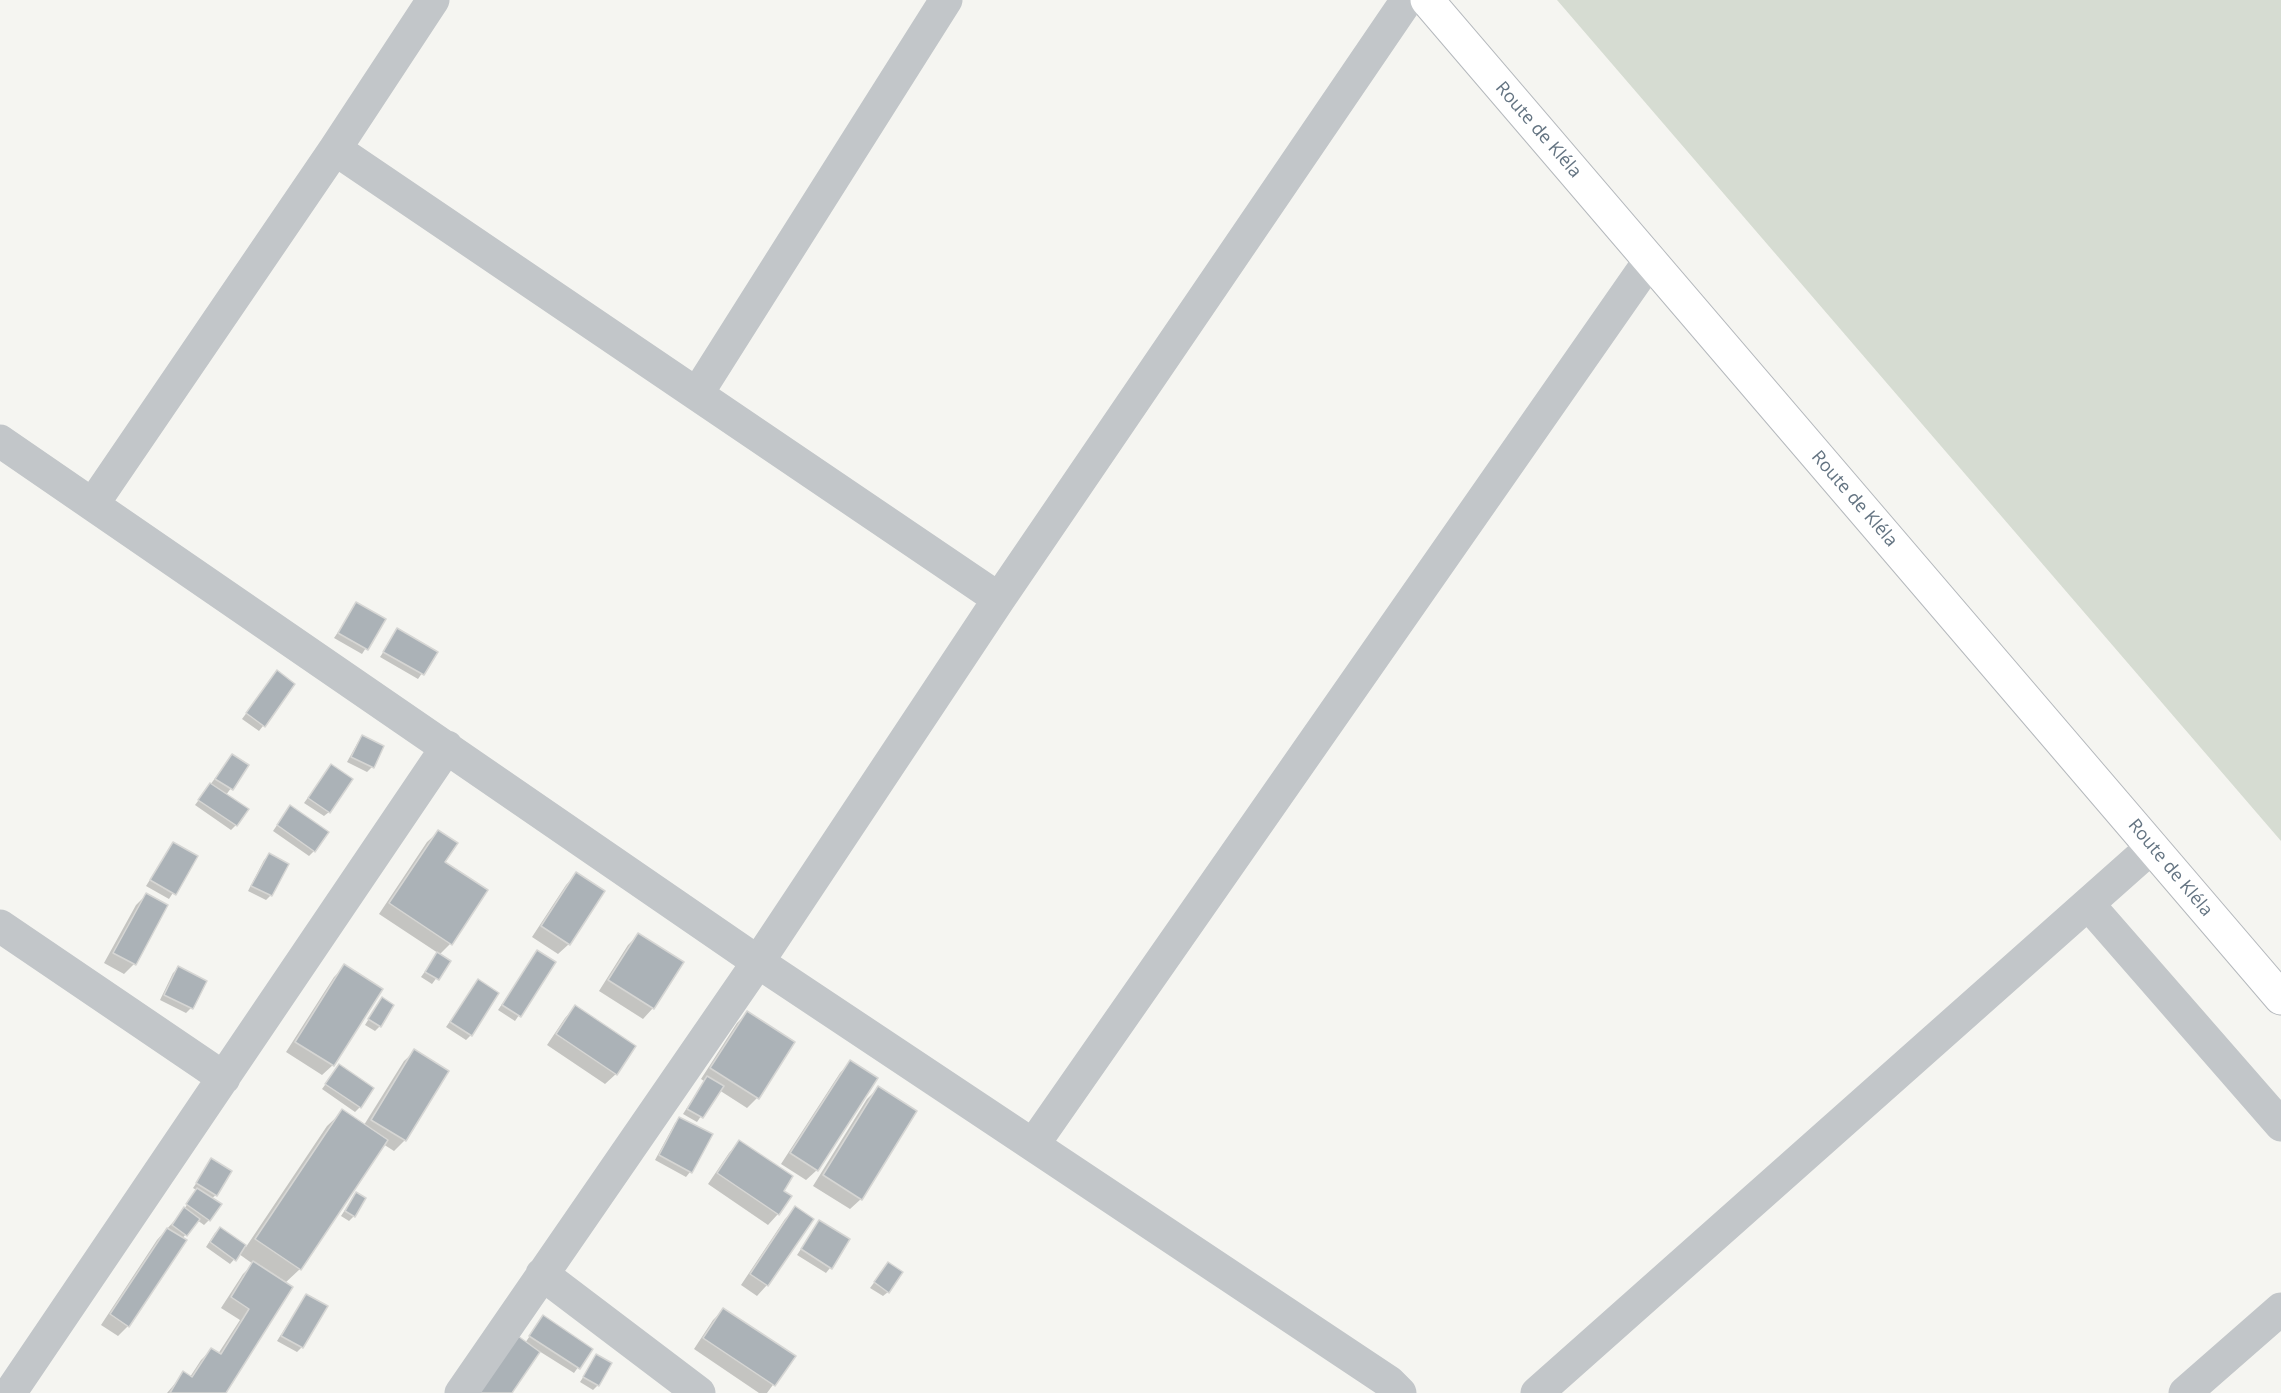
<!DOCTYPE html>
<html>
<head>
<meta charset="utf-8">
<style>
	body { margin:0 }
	canvas { display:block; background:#f5f5f1 }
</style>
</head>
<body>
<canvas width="2281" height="1393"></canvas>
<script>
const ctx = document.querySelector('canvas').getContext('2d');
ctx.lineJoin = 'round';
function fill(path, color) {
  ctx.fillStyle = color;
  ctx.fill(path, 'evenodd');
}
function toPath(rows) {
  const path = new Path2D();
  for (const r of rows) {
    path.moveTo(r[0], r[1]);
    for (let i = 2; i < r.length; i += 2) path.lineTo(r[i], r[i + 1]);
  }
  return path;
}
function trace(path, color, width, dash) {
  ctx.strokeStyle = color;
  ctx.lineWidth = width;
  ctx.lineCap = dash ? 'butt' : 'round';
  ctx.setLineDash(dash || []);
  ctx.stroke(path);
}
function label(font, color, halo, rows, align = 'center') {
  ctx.font = font + ' "Open Sans",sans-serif';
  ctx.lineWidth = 6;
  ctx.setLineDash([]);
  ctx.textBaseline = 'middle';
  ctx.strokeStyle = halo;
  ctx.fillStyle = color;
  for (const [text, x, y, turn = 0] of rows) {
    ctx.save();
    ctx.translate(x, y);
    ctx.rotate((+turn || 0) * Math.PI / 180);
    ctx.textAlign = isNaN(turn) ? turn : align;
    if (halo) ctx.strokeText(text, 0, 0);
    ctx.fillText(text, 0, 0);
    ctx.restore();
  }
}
const green = toPath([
	[1557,0,2281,0,2281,841]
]);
const shadow = toPath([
	[357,604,384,620,362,654,334,638],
	[398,630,436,653,418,679,380,657],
	[277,672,263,726,259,731,242,719],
	[363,737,382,747,372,767,367,772,347,762,358,742],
	[228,761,247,766,226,795,236,825,231,830,195,805],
	[331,766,329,812,324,816,304,803],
	[286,812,314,851,309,856,273,831],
	[438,832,443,863,450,944,439,955,449,961,432,984,421,977,438,953,379,914,427,842],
	[173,843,196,857,169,899,146,886],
	[269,855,271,895,266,900,248,891,264,860],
	[576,874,569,944,558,954,532,937,566,885],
	[146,895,134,964,124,974,104,963,136,905],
	[639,934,653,1008,643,1019,599,991,628,945],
	[537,952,554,963,515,1021,498,1010],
	[345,966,333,1065,322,1075,286,1052,334,977],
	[178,968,205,981,191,1008,186,1013,160,1000,173,973],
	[478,981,471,1035,466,1040,446,1027],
	[378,1004,380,1026,375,1031,365,1025],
	[575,1007,616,1074,605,1084,547,1045,565,1018],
	[747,1013,757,1098,747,1108,719,1090,697,1122,683,1114,704,1081,701,1079,737,1023],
	[415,1051,405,1140,394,1151,383,1144,300,1269,285,1283,224,1393,167,1393,184,1373,190,1377,201,1360,211,1350,218,1354,240,1320,221,1308,243,1274,253,1264,239,1254,230,1264,206,1247,215,1233,220,1229,246,1247,327,1126,343,1111,364,1125,404,1061],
	[850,1062,817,1170,806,1180,781,1164,840,1073],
	[339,1066,360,1107,355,1112,322,1089],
	[878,1088,861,1199,850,1209,813,1186,867,1099],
	[680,1119,690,1172,686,1177,655,1160,675,1123],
	[739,1142,782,1191,778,1214,768,1225,708,1184,729,1153],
	[212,1160,216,1195,211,1199,209,1220,204,1225,197,1220,182,1239,128,1326,118,1336,101,1325,157,1240,183,1211,196,1190,193,1188],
	[356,1193,354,1216,349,1221,341,1216],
	[796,1208,767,1285,757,1296,741,1285,785,1219],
	[819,1222,830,1268,826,1273,797,1255],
	[888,1264,888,1292,883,1296,870,1288],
	[306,1295,302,1347,297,1352,277,1341],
	[723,1310,794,1356,767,1393,759,1393,694,1349,713,1320],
	[543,1317,591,1349,574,1373,539,1351,511,1393,525,1343],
	[597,1356,598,1385,593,1390,580,1382]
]);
const building = toPath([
	[356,602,386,619,368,650,338,633,356,602],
	[397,628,438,652,424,675,383,652,397,628],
	[277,670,295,684,265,727,246,713,277,670],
	[362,735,384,746,374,768,351,757,362,735],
	[232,754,249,765,233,790,215,779,232,754],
	[331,764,353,779,330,813,308,798,331,764],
	[210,783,249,809,237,826,198,800,210,783],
	[290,805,329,832,315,852,277,825,290,805],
	[438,830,458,843,445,862,488,890,452,945,389,903,438,830],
	[173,842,198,856,176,895,150,880,173,842],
	[269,853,289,864,272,896,251,886,269,853],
	[576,872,605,891,570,945,541,926,576,872],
	[146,893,168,905,136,965,113,953,146,893],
	[638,933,684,962,654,1009,608,980,638,933],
	[537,950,556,962,521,1017,502,1005,537,950],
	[437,952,451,961,439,980,425,972,437,952],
	[344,964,383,989,334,1066,295,1042,344,964],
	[178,966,207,981,193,1009,164,995,178,966],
	[478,979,499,993,472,1036,450,1022,478,979],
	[382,997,394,1005,381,1027,368,1019,382,997],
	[575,1005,636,1046,617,1075,556,1034,575,1005],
	[747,1011,795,1042,759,1099,710,1068,747,1011],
	[414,1049,449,1071,406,1141,371,1120,414,1049],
	[850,1060,878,1078,818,1171,790,1153,850,1060],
	[339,1064,374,1088,361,1108,325,1084,339,1064],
	[707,1076,724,1086,703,1118,687,1109,707,1076],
	[878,1086,917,1111,862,1200,823,1175,878,1086],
	[342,1109,388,1140,301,1270,255,1239,342,1109],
	[679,1117,713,1134,692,1173,659,1155,679,1117],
	[739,1140,793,1176,784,1191,792,1196,779,1215,717,1173,739,1140],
	[211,1158,232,1171,217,1196,196,1183,211,1158],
	[197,1188,222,1204,210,1221,186,1204,197,1188],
	[356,1192,366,1198,355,1217,345,1211,356,1192],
	[795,1206,814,1219,768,1286,750,1274,795,1206],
	[184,1207,200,1219,187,1236,172,1225,184,1207],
	[819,1220,850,1239,832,1269,801,1249,819,1220],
	[220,1227,246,1245,236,1261,210,1242,220,1227],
	[167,1228,187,1240,129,1327,110,1314,167,1228],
	[253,1261,293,1287,226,1393,170,1393,183,1371,192,1377,211,1348,221,1354,249,1309,231,1297,253,1261],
	[888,1262,903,1272,889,1293,874,1282,888,1262],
	[306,1294,328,1306,303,1348,281,1336,306,1294],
	[723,1308,796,1356,775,1386,703,1338,723,1308],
	[543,1315,593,1349,580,1369,529,1336,543,1315],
	[518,1336,540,1352,512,1393,479,1393,518,1336],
	[596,1354,612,1363,599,1386,583,1377,596,1354]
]);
const minor = toPath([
	[335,149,999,599],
	[697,394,946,0],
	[0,441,758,962,1389,1382,1400,1393],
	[93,504,335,149,433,0],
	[2088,904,2281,1125],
	[0,926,224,1078],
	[1033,1145,1650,260],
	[542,1274,699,1393],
	[10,1393,447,747],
	[461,1393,758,962,999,599,1407,0],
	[1537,1393,2152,847],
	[2185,1393,2281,1309]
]);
const major = toPath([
	[1427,0,2281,998]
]);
const streetNames = [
	["Route de Kléla",1538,130,49],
	["Route de Kléla",1854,499,49],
	["Route de Kléla",2170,868,50]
];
fill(green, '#d6dcd2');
fill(shadow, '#0003');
fill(building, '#abb2b7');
trace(building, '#d6d6d4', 1.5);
trace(major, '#b5b9bd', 35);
trace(minor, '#c2c6c9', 33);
trace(major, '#fff', 33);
label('18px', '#647482', '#fff', streetNames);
</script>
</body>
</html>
